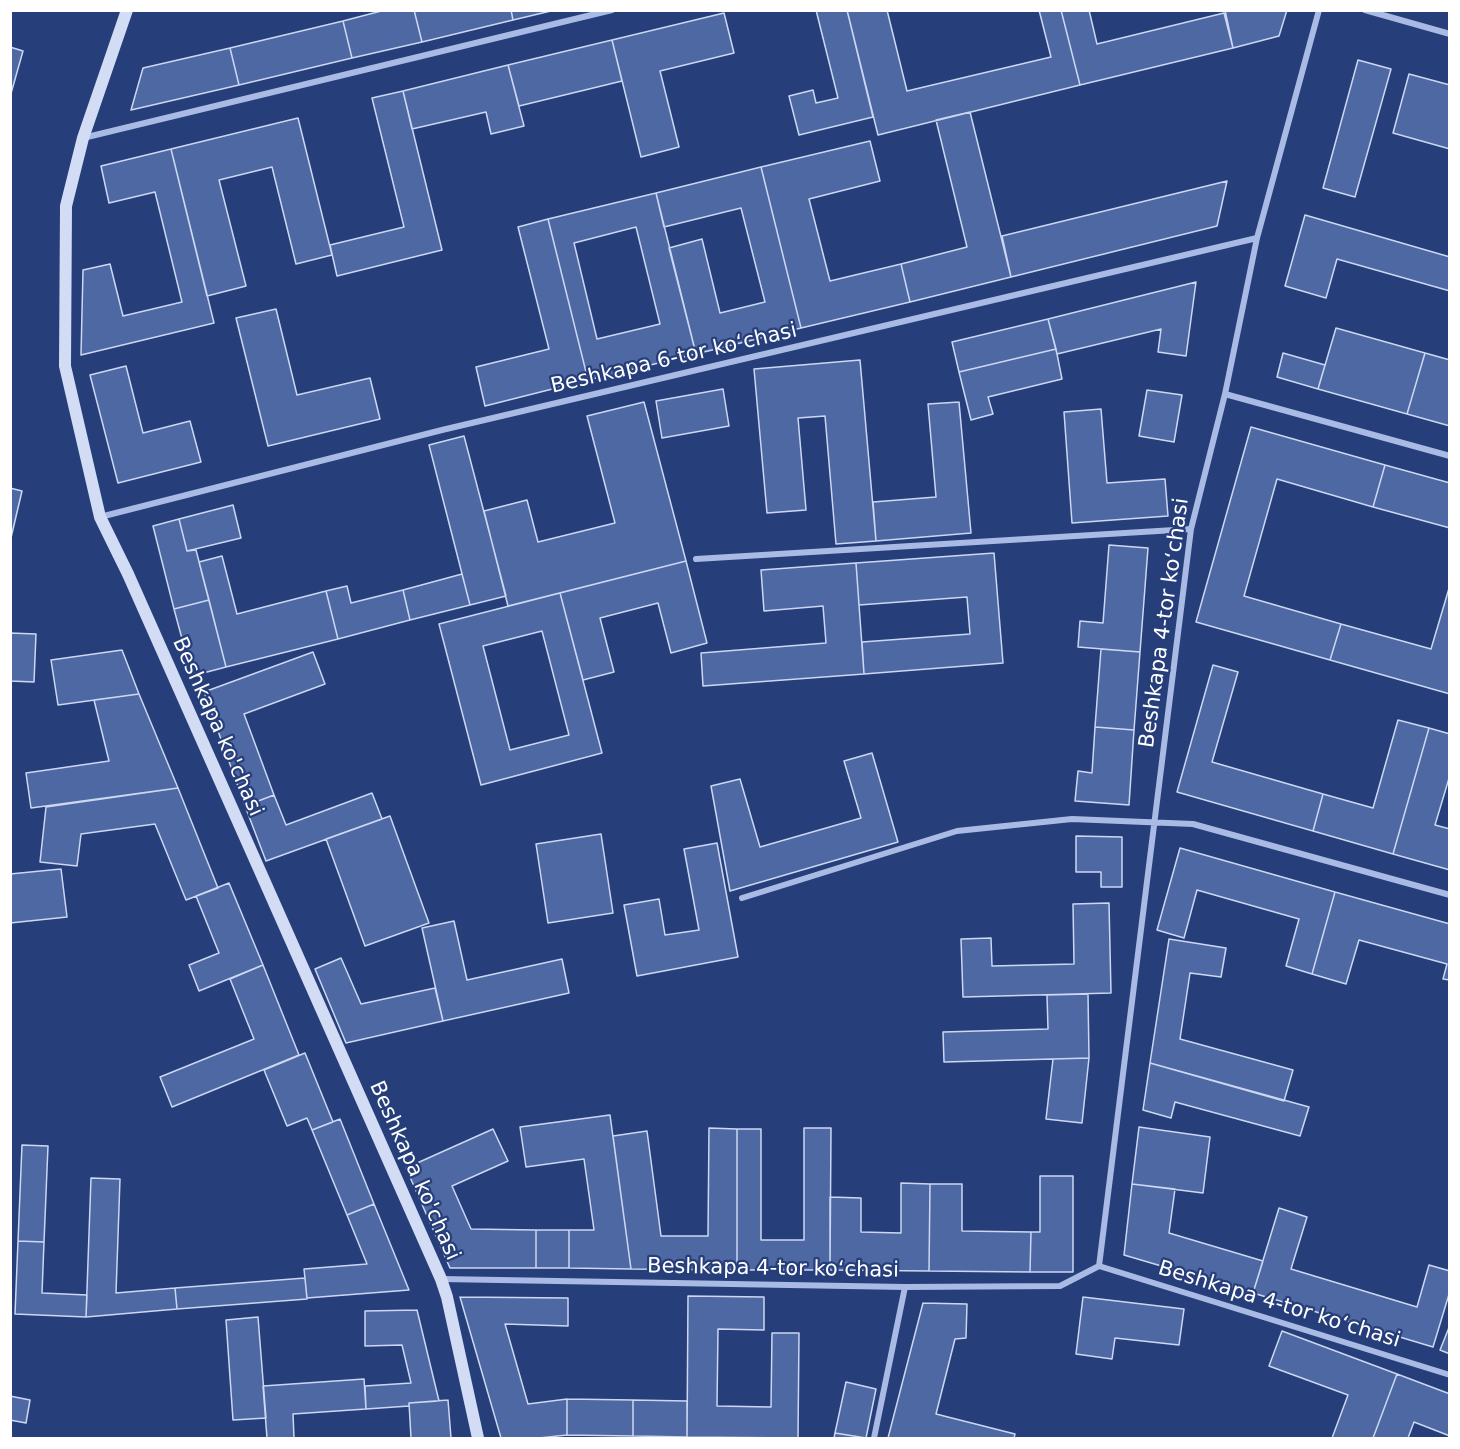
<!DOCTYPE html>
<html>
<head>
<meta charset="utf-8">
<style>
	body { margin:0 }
	#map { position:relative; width:1460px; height:1449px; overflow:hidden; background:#263e7a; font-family:"DejaVu Sans",sans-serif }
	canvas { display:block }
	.frame { position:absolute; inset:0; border:12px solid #fff; pointer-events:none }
</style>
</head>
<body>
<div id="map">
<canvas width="1460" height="1449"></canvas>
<div class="frame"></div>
</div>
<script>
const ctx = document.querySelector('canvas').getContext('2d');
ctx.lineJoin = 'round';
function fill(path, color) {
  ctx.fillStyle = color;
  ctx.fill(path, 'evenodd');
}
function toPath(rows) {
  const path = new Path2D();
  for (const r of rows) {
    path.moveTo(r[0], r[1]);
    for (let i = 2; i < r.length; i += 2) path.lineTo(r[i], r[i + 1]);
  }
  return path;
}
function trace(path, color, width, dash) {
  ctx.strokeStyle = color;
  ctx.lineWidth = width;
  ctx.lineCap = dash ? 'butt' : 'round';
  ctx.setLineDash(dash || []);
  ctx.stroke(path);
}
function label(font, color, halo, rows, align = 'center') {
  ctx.font = font + ' "DejaVu Sans",sans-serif';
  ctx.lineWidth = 4.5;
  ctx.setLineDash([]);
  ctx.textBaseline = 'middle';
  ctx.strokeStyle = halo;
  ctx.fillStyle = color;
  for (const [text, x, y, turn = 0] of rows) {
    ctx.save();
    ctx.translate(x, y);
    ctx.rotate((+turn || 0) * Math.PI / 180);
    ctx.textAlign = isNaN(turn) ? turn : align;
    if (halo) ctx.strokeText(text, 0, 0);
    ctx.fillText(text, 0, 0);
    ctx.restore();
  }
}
const building = toPath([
	[414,10,511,10,513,20,422,42,414,10],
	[414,10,422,42,352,58,343,21,385,10,414,10],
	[511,10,555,10,513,20,511,10],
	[816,10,847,10,873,117,799,135,789,96,813,90,816,103,838,98,816,10],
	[847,10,887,10,907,91,1051,57,1039,10,1061,10,1080,85,878,135,847,10],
	[1061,10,1089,10,1097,44,1224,13,1233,48,1080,85,1061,10],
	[1225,10,1287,10,1279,36,1233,48,1225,10],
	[724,13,734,53,660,71,679,147,641,157,612,40,724,13],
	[343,21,352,58,239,85,230,48,343,21],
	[612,40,622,81,519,106,508,65,612,40],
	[10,47,23,51,10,97,10,47],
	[230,48,239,85,131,110,143,68,230,48],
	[1358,60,1391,69,1355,197,1323,188,1358,60],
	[508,65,524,126,491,134,486,112,412,129,403,91,508,65],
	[1409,74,1450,85,1450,149,1393,133,1409,74],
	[403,91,442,250,337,276,330,245,404,227,372,98,403,91],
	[970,112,1011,277,910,302,901,264,967,247,936,120,970,112],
	[298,118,332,255,296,264,272,167,219,180,246,286,207,296,171,149,298,118],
	[870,141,880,181,809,199,830,281,901,264,910,302,801,328,761,167,870,141],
	[171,149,214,323,81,355,83,270,110,264,123,316,182,302,155,192,109,203,101,166,171,149],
	[761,167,801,328,696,354,669,248,702,239,720,313,765,302,741,208,664,227,656,193,761,167],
	[1227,181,1217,226,1011,277,1002,236,1227,181],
	[656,193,696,354,588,380,548,219,656,193],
	[636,227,660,324,597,339,574,243,636,227],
	[1305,215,1450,257,1450,291,1337,259,1326,298,1285,286,1305,215],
	[548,219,588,380,485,406,476,367,549,349,518,227,548,219],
	[1196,282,1186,356,1158,352,1161,329,1057,354,1048,319,1196,282],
	[276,309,297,395,370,378,380,419,268,446,236,318,276,309],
	[1048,319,1056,349,959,372,952,342,1048,319],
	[1336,328,1425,353,1407,414,1318,389,1336,328],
	[1056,349,1062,379,988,397,993,414,971,420,959,372,1056,349],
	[1283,353,1325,365,1318,389,1277,377,1283,353],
	[1425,353,1450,360,1450,426,1407,414,1425,353],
	[860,360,876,541,836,544,825,416,798,418,806,510,767,513,754,369,860,360],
	[126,366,143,433,190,421,201,462,118,483,90,375,126,366],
	[723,389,729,426,662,438,656,401,723,389],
	[1147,390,1182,395,1174,442,1139,436,1147,390],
	[644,402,686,561,508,606,484,511,527,500,538,542,615,523,587,416,644,402],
	[959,402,971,533,876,541,873,502,936,497,928,404,959,402],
	[1101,409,1107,483,1165,479,1168,516,1072,523,1064,412,1101,409],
	[1251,427,1385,465,1373,507,1277,479,1244,596,1341,624,1330,660,1196,622,1251,427],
	[464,436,506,596,470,605,429,445,464,436],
	[1385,465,1450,483,1450,528,1373,507,1385,465],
	[10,488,22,491,10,542,10,488],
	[233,505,241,538,187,551,179,519,233,505],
	[179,519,187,551,196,550,209,600,174,609,153,526,179,519],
	[1109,545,1148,548,1140,652,1078,647,1080,621,1103,623,1109,545],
	[994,553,1003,663,864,674,862,642,970,634,967,597,859,605,856,563,994,553],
	[222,556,237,614,326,591,338,639,226,667,199,562,222,556],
	[686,561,707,643,671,653,658,603,600,618,614,672,583,680,560,593,686,561],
	[856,563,864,674,703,686,701,653,826,643,823,606,764,611,761,570,856,563],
	[462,574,470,605,410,620,403,590,462,574],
	[1450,585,1450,694,1330,660,1341,624,1431,649,1450,585],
	[347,586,351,603,403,590,410,620,338,639,326,591,347,586],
	[560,593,602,753,481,785,439,624,560,593],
	[542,631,569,735,510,750,483,646,542,631],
	[209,600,226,667,192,676,174,609,209,600],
	[10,633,36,634,34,682,10,681,10,633],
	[1101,649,1140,652,1134,730,1095,727,1101,649],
	[122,650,139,694,58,705,51,660,122,650],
	[313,652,325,684,244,714,274,795,245,806,204,692,313,652],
	[1213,665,1238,672,1212,762,1323,794,1313,831,1177,792,1213,665],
	[139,694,178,788,31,808,26,773,109,761,94,700,139,694],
	[1398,720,1429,728,1393,854,1313,831,1323,794,1373,808,1398,720],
	[1095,727,1134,730,1129,805,1075,801,1078,771,1092,773,1095,727],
	[1429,728,1450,734,1450,775,1435,825,1450,829,1450,870,1393,854,1429,728],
	[872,753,898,842,730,891,711,786,740,779,760,847,861,818,844,761,872,753],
	[178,788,218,888,186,900,155,824,81,834,77,866,40,862,46,807,178,788],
	[372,793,382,819,266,861,245,806,274,795,286,825,372,793],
	[390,816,429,923,365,946,326,839,390,816],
	[601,834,613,913,548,923,536,844,601,834],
	[1076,836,1122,837,1122,887,1101,887,1101,872,1076,872,1076,836],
	[717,843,738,957,637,976,624,905,659,899,665,935,699,930,684,849,717,843],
	[1180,848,1335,892,1312,974,1286,966,1299,919,1197,890,1184,938,1157,930,1180,848],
	[61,869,67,917,10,923,10,874,61,869],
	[229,883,263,965,199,991,189,965,219,953,196,896,229,883],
	[1335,892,1450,924,1450,980,1443,979,1447,964,1359,940,1346,984,1312,974,1335,892],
	[1109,903,1111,993,963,997,961,939,991,938,992,966,1074,964,1073,904,1109,903],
	[454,921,467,980,562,959,569,993,443,1021,422,928,454,921],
	[1169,939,1226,948,1221,977,1190,973,1180,1039,1293,1070,1284,1101,1150,1063,1169,939],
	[341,958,361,1004,435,988,443,1021,346,1043,315,969,341,958],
	[263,965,299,1055,172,1107,160,1077,254,1039,230,979,263,965],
	[1088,994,1089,1058,944,1062,943,1032,1048,1029,1047,995,1088,994],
	[305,1053,333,1122,312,1130,307,1118,287,1126,264,1070,305,1053],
	[1089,1058,1082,1123,1046,1119,1053,1059,1089,1058],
	[1150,1063,1309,1107,1300,1136,1175,1102,1171,1118,1143,1110,1150,1063],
	[610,1115,631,1269,569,1268,569,1230,594,1230,584,1159,526,1167,520,1127,610,1115],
	[340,1119,374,1204,347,1215,312,1130,340,1119],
	[1139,1127,1210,1137,1203,1193,1132,1184,1139,1127],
	[709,1128,737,1129,737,1270,631,1269,613,1136,647,1131,661,1236,708,1236,709,1128],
	[804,1128,831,1128,830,1270,737,1270,737,1129,761,1129,761,1240,804,1240,804,1128],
	[493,1129,508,1161,452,1186,471,1229,536,1230,536,1268,450,1268,406,1168,493,1129],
	[22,1145,48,1146,44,1242,18,1241,22,1145],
	[1040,1176,1073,1176,1073,1272,1030,1272,1031,1232,1040,1232,1040,1176],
	[91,1178,120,1179,116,1293,175,1288,177,1309,86,1317,91,1178],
	[901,1183,930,1184,929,1271,830,1270,830,1197,861,1198,861,1232,901,1233,901,1183],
	[930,1184,962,1184,962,1231,1031,1232,1030,1272,929,1271,930,1184],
	[1132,1184,1175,1189,1169,1233,1263,1261,1253,1293,1124,1255,1132,1184],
	[374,1204,409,1290,307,1298,304,1269,367,1264,347,1215,374,1204],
	[1279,1208,1307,1217,1291,1269,1417,1307,1429,1265,1450,1271,1450,1291,1433,1347,1253,1293,1279,1208],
	[536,1230,569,1230,569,1268,536,1268,536,1230],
	[18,1241,44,1242,42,1293,87,1295,86,1317,15,1314,18,1241],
	[305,1278,307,1299,177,1309,175,1288,305,1278],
	[688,1296,764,1297,764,1330,718,1329,717,1406,771,1407,772,1333,799,1333,798,1438,687,1437,688,1296],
	[460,1297,568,1298,568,1326,505,1324,528,1404,567,1399,567,1435,539,1438,501,1438,460,1297],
	[1083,1297,1184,1309,1179,1345,1115,1338,1112,1359,1076,1354,1083,1297],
	[923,1303,967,1304,966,1338,955,1339,936,1414,1015,1434,1014,1438,888,1438,923,1303],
	[417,1310,439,1401,409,1403,409,1406,366,1409,365,1386,411,1383,402,1345,365,1346,365,1311,417,1310],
	[258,1317,266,1418,233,1420,226,1320,258,1317],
	[1450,1325,1450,1354,1440,1350,1450,1325],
	[1282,1331,1397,1374,1373,1438,1332,1438,1348,1395,1269,1366,1282,1331],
	[1397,1374,1450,1394,1450,1436,1414,1422,1408,1438,1373,1438,1397,1374],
	[364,1379,366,1409,293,1414,294,1438,267,1438,263,1386,364,1379],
	[846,1382,876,1389,866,1438,835,1433,846,1382],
	[10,1396,30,1400,26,1423,10,1420,10,1396],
	[567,1399,633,1400,633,1436,567,1435,567,1399],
	[448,1400,451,1438,411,1438,409,1403,448,1400],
	[633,1400,687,1401,687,1437,633,1436,633,1400],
	[835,1433,866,1438,834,1438,835,1433]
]);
const street = toPath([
	[1365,10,1450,34],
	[83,138,612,10],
	[1225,394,1450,456],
	[100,517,442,430,1257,238],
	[696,559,1191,529],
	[742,898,957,831,1072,819,1193,824,1450,895],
	[1099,1266,1191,529,1225,394,1257,238,1319,10],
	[441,1279,905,1287,1060,1286,1099,1266,1450,1375],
	[874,1438,905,1287]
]);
const secondary = toPath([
	[127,10,83,138,66,206,65,366,100,517,128,574,260,871,441,1279,447,1297,478,1438]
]);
const streetNames = [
	["Beshkapa 6-tor koʻchasi",674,359,-13],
	["Beshkapa 4-tor koʻchasi",1165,623,-82],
	["Beshkapa ko'chasi",217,727,66],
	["Beshkapa ko'chasi",414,1171,66],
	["Beshkapa 4-tor koʻchasi",773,1269,1],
	["Beshkapa 4-tor koʻchasi",1279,1305,17]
];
fill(building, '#4e68a3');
trace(building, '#ccd8f3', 1.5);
trace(street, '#a9bbe4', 6);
trace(secondary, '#d2dcf4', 12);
label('21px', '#fff', '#263e7a', streetNames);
</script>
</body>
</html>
